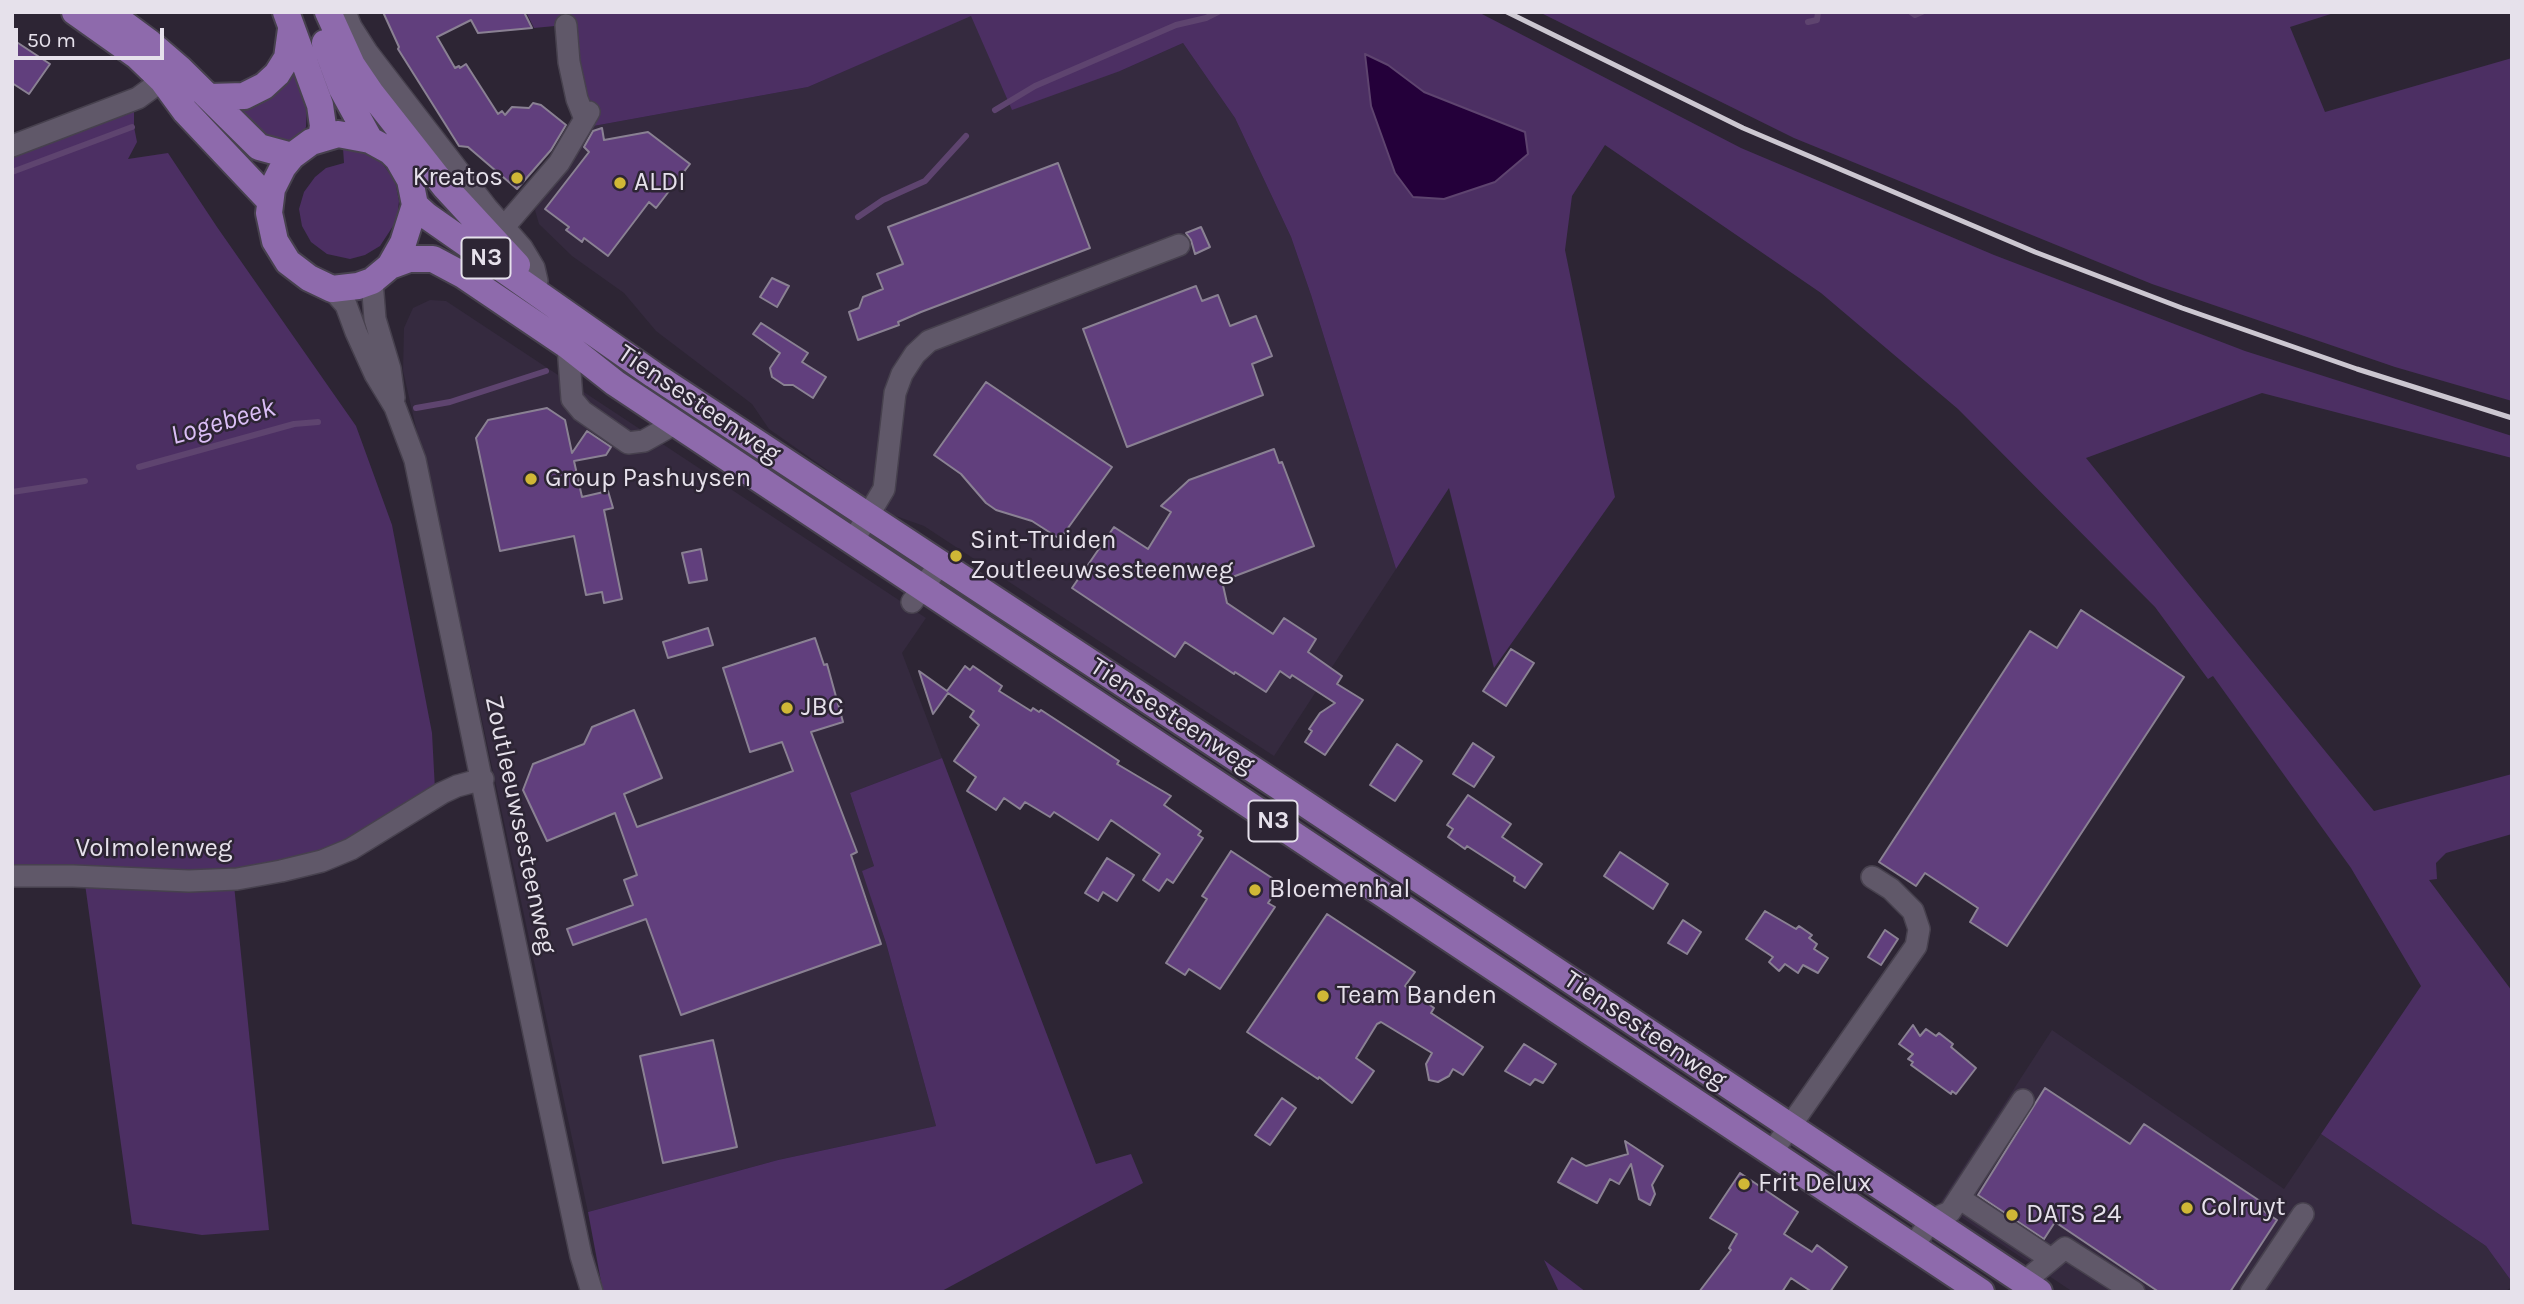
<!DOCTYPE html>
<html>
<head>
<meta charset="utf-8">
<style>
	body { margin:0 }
	#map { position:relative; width:2524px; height:1304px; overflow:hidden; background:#2d2534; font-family:Karla,sans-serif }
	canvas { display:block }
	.frame { position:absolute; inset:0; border:14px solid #e6e1eb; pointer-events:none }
	.scale { position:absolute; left:14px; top:28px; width:150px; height:32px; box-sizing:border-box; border:4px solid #e6e1eb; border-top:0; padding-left:9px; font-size:21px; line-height:24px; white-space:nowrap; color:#e6e1eb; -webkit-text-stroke:5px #2d2534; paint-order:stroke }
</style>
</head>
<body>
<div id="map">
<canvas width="2524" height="1304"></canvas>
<div class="frame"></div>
<div class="scale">50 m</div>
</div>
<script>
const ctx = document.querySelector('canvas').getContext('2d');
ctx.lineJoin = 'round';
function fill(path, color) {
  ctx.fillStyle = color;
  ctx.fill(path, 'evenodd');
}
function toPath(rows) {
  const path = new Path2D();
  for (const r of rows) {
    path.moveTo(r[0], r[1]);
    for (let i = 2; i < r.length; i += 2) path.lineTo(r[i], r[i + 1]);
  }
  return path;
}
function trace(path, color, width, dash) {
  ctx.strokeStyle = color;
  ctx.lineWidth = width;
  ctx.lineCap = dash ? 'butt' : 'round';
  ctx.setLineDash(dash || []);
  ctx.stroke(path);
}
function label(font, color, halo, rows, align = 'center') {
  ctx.font = font + ' Karla,sans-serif';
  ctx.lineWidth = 5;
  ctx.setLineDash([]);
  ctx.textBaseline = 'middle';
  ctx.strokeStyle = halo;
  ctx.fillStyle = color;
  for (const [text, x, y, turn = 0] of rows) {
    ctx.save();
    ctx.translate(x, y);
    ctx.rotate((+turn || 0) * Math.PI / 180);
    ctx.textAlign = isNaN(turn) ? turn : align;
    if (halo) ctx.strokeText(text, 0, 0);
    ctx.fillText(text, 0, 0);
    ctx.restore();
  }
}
const built = toPath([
	[971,15,1120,71,1183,43,1235,118,1291,237,1311,295,1396,569,1274,756,924,526,890,514,769,429,752,404,656,331,624,293,572,256,539,224,535,210,588,127,808,87],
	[430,300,446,301,926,618,902,653,942,758,850,793,874,866,863,871,886,943,936,1126,778,1160,588,1212,465,641,403,371,404,328,413,308],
	[2052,1030,2284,1189,2321,1134,2486,1246,2512,1282,2512,1287,2504,1292,2073,1292,1940,1203]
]);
const green = toPath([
	[526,12,1478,12,1741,148,1994,255,2245,351,2512,436,2512,458,2262,393,2086,458,2374,811,2512,774,2512,834,2446,853,2436,863,2437,879,2429,880,2512,991,2512,1282,2486,1246,2321,1134,2421,986,2351,868,2213,676,2208,679,2155,607,1958,409,1821,293,1605,145,1572,196,1565,250,1615,497,1494,668,1449,488,1396,569,1311,295,1291,237,1235,118,1183,43,1120,71,1012,110,971,16,808,87,588,127,573,118,555,26,534,28],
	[1539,12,2337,12,2290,27,2325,112,2512,58,2512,401,2395,367,2152,284,1794,138],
	[293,69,307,105,306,127,302,135,292,142,270,141,233,106],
	[125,111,134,112,134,127,137,142,128,159,168,153,217,227,356,426,392,525,432,733,435,790,337,846,294,862,219,877,12,867,12,151],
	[343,148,364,152,382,163,395,181,399,201,397,220,380,246,365,255,350,259,327,254,311,242,302,226,299,209,304,192,315,177,326,168,344,163],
	[942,758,1096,1164,1131,1154,1143,1183,940,1292,603,1292,588,1212,778,1160,936,1126,886,943,862,871,874,866,850,793],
	[85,884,234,885,269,1230,202,1235,132,1224],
	[1544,1260,1586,1292,1559,1292]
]);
const water = toPath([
	[1365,54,1388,65,1424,92,1525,132,1528,154,1495,182,1444,199,1413,197,1395,173,1371,106,1365,54]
]);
const stream = toPath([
	[1911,12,1915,15,1922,12],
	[1808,22,1817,20,1818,12],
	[995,110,1035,86,1176,25,1206,18,1218,12],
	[12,172,132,127],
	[858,217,883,200,925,181,966,136],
	[416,408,450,402,546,371],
	[139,467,294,424,318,422],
	[12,492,85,481]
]);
const building = toPath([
	[383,12,524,12,532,28,478,33,471,20,437,37,455,68,459,66,460,68,466,64,498,114,502,111,505,115,512,107,529,108,533,103,541,105,566,125,551,150,517,189,468,147,459,146,398,49,399,47,383,12],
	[12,39,50,64,29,94,12,83,12,39],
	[602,128,604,140,648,132,690,164,656,208,649,202,608,256,584,238,582,242,566,230,569,227,545,209,589,152,584,147,593,131,602,128],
	[1058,163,1090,248,921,312,898,322,899,325,858,340,849,312,859,308,863,297,883,289,877,274,903,264,888,227,1058,163],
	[1201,227,1210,247,1195,254,1191,240,1186,233,1201,227],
	[772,278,789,286,777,307,760,297,772,278],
	[1196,286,1202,301,1218,295,1230,326,1256,316,1272,356,1252,364,1263,395,1127,447,1083,329,1196,286],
	[761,323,808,353,802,362,826,377,813,398,793,385,784,385,772,377,770,368,780,353,753,334,761,323],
	[986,382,1112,467,1060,539,1032,521,996,510,986,503,961,474,934,455,986,382],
	[547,408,565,420,572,453,587,431,611,447,606,455,574,461,582,497,608,491,613,508,604,510,622,599,604,603,602,592,586,595,574,536,500,551,476,438,488,420,547,408],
	[1274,449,1279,463,1282,462,1314,546,1222,581,1227,603,1273,634,1284,618,1316,639,1308,652,1342,676,1337,684,1363,700,1325,755,1305,742,1312,731,1309,729,1320,713,1335,703,1292,675,1290,678,1280,671,1266,692,1235,672,1234,674,1185,642,1175,657,1072,588,1114,527,1148,549,1171,512,1161,506,1189,480,1274,449],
	[701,549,707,580,689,583,682,553,701,549],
	[2081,610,2184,677,2007,946,1970,922,1978,908,1925,873,1916,886,1879,862,2030,631,2057,648,2081,610],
	[708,628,713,645,668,658,663,642,708,628],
	[815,638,824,665,827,664,843,722,811,732,857,852,851,855,881,944,681,1015,646,919,573,945,567,929,633,905,624,880,637,875,615,813,547,841,523,790,533,764,584,744,592,727,634,710,662,778,624,794,637,827,793,771,782,742,750,752,723,668,815,638],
	[1511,649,1534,663,1506,706,1483,691,1511,649],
	[965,666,970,670,973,666,1002,686,999,691,1031,711,1033,708,1039,712,1041,710,1119,761,1117,764,1171,796,1164,805,1201,831,1198,835,1203,838,1173,883,1167,879,1159,891,1143,880,1160,854,1111,820,1098,840,1054,812,1050,817,1025,802,1020,809,1004,798,996,810,967,791,976,777,954,761,979,725,970,717,974,711,948,693,933,714,919,671,947,691,965,666],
	[1473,743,1494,757,1474,787,1453,774,1473,743],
	[1397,744,1422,761,1395,801,1370,785,1397,744],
	[1468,795,1511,824,1502,837,1542,864,1525,888,1514,881,1515,877,1467,846,1465,849,1448,837,1453,829,1447,825,1468,795],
	[1231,851,1272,878,1270,880,1279,887,1268,903,1275,907,1220,989,1189,969,1185,975,1166,963,1207,899,1202,896,1231,851],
	[1620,852,1668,884,1653,909,1604,876,1620,852],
	[1107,858,1134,875,1117,901,1103,892,1098,901,1085,893,1107,858],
	[1765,911,1796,929,1799,926,1812,935,1809,938,1817,944,1814,949,1828,958,1818,973,1803,965,1798,973,1785,964,1779,971,1769,962,1773,957,1746,939,1765,911],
	[1327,914,1415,972,1405,986,1434,1008,1431,1013,1483,1047,1463,1075,1453,1069,1449,1076,1438,1082,1429,1080,1426,1064,1432,1053,1381,1022,1377,1024,1356,1058,1374,1071,1352,1103,1319,1077,1318,1079,1247,1032,1327,914],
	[1683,920,1701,932,1687,954,1668,943,1683,920],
	[1885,930,1898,939,1881,965,1868,957,1885,930],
	[1913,1025,1920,1036,1926,1029,1936,1036,1939,1033,1953,1044,1951,1047,1976,1068,1956,1094,1952,1091,1951,1094,1911,1065,1913,1062,1908,1059,1913,1054,1899,1044,1913,1025],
	[713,1040,737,1147,663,1163,640,1056,713,1040],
	[1524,1044,1556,1064,1543,1083,1535,1079,1530,1085,1505,1071,1524,1044],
	[2045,1088,2130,1144,2144,1124,2266,1205,2262,1210,2277,1220,2230,1292,2159,1292,2055,1222,2044,1239,1978,1195,2045,1088],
	[1282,1098,1296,1108,1270,1145,1255,1135,1282,1098],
	[1625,1141,1663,1166,1652,1185,1655,1194,1650,1205,1639,1199,1631,1164,1619,1184,1610,1179,1597,1203,1558,1182,1572,1158,1586,1166,1628,1154,1625,1141],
	[1740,1173,1798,1212,1784,1234,1812,1252,1817,1245,1847,1267,1830,1292,1812,1292,1791,1278,1782,1292,1699,1292,1731,1250,1729,1248,1737,1234,1710,1218,1740,1173]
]);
const minor = toPath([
	[345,12,351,27,367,52,487,208,522,248,534,268,537,281],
	[566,25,569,62,577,99,585,119],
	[12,146,138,98,175,71],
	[504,227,559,163,589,112],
	[372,281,375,319,390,369,394,398],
	[332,289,346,305,356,332,375,374,395,407,415,460,547,1096,581,1256,592,1292],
	[568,346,572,399,582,411,628,443,644,441,676,423],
	[853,541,884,489,895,393,902,374,915,354,929,341,1179,245],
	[912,602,940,564],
	[12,876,73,876,189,881,237,879,281,871,322,861,351,849,442,793,457,786,483,779],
	[1772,1152,1916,946,1919,929,1913,911,1891,889,1872,877],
	[1959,1198,2051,1259],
	[1913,1247,1931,1220,1950,1212,2023,1100],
	[2024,1282,2065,1248,2134,1292],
	[2251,1292,2303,1214]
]);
const major = toPath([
	[75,12,137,56,163,81,185,111,270,201],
	[108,12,150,43,179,68,259,147,292,156],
	[286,12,320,105,323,126,321,137],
	[328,12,352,65,371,93,445,187,517,265],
	[325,43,342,89,370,140],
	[209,97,244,96,264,86,277,74,287,58,291,29],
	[338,134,370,140,390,151,398,159,410,180,415,205,403,243,390,266,372,281,358,286,332,289,309,278,288,262,275,241,269,213,272,189,283,167,292,156,311,142,338,134],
	[415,205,427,216,654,375,1304,803,2039,1292],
	[390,266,409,259,433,259,463,275,568,346,615,383,1981,1292]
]);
const rail = toPath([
	[1507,12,1743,128,2035,252,2182,308,2357,369,2512,418]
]);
const markers = [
	[517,178,7,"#d0b736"],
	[620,183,7,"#d0b736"],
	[531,479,7,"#d0b736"],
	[956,556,7,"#d0b736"],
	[787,708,7,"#d0b736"],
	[1255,890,7,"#d0b736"],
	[1323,996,7,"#d0b736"],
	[1744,1184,7,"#d0b736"],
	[2187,1208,7,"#d0b736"],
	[2012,1215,7,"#d0b736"]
];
const shields = [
	[486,258,49],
	[1273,821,49]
];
const shieldNames = [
	["N3",486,258],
	["N3",1273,821]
];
const poiNames = [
	["Kreatos",503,178,"right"],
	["ALDI",634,183],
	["Group Pashuysen",545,479],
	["Sint-Truiden",970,541],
	["Zoutleeuwsesteenweg",970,571],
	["JBC",801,708],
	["Bloemenhal",1269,890],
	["Team Banden",1337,996],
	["Frit Delux",1758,1184],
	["Colruyt",2201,1208],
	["DATS 24",2026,1215]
];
const streetNames = [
	["Tiensesteenweg",699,404,34],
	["Tiensesteenweg",1172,716,33],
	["Zoutleeuwsesteenweg",520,825,78],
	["Volmolenweg",154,849],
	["Tiensesteenweg",1645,1030,34]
];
const waterNames = [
	["Logebeek",223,422,-16]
];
fill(built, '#352a3f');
fill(green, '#4c2f63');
fill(water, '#24003a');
trace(water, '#5e446f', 2);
trace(stream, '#5e446f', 6);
fill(building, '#613f7d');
trace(building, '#8a8193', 2);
trace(minor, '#47414e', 24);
trace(major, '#47414e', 30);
trace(minor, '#605869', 21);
trace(major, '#8e6aac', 26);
trace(rail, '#ccc7d1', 5);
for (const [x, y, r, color] of markers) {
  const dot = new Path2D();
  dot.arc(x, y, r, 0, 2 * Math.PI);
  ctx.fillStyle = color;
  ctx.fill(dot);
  trace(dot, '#2d2534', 2.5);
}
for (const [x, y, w] of shields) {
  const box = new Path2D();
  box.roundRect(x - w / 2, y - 20.5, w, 41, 5);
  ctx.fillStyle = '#2d2534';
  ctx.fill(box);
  trace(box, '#e6e1eb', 2);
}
label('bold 24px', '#e6e1eb', null, shieldNames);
label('26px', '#e6e1eb', '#2d2534', poiNames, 'left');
label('26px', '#e6e1eb', '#2d2534', streetNames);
label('italic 28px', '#dabef5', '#2d2534', waterNames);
</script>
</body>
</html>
